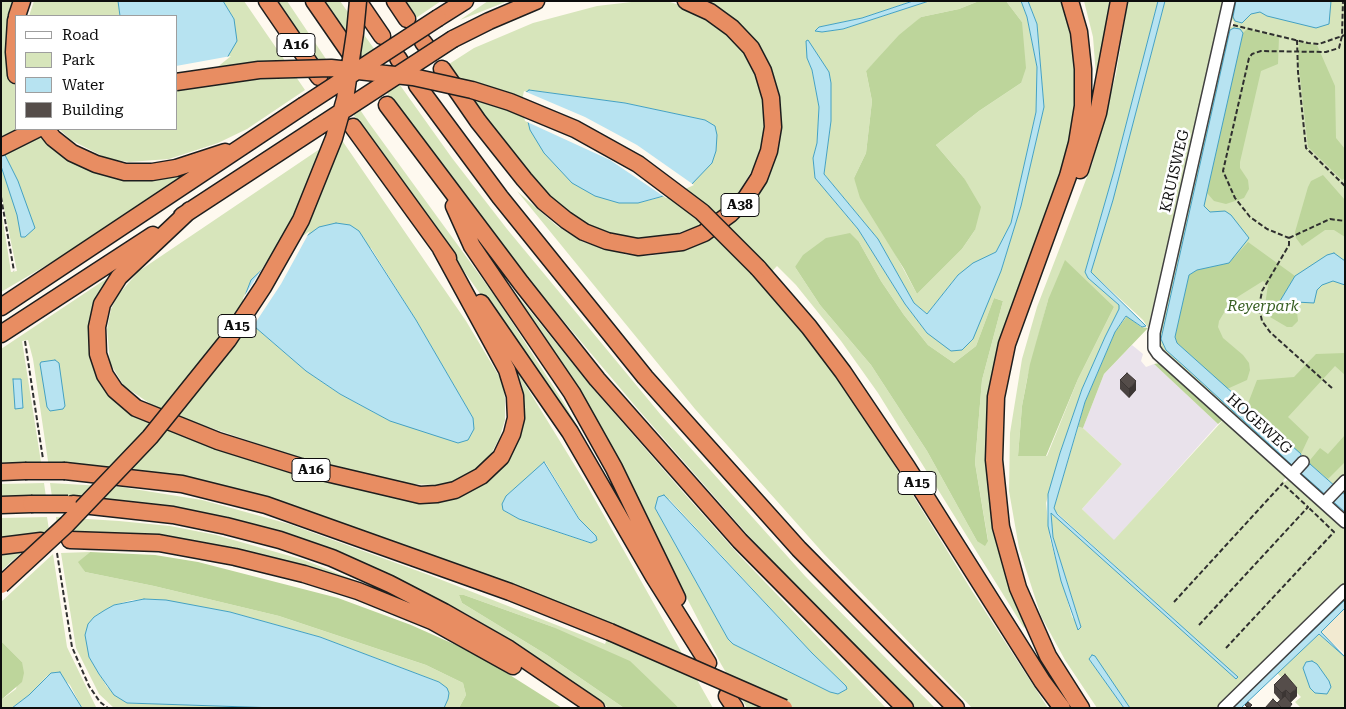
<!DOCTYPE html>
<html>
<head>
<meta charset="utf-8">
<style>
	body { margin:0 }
	#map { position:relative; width:1346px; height:709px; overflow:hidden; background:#fef9ef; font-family:"Roboto Serif",serif }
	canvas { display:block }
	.frame { position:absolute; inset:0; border:2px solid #0d0d0d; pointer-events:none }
	.legend { position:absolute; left:15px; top:15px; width:162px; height:115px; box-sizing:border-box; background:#fff; border:1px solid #9e9e9e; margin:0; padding:6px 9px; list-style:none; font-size:15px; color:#0d0d0d }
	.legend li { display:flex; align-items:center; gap:10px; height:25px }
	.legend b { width:25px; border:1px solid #9e9e9e }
</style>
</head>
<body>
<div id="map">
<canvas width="1346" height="709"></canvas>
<div class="frame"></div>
<ul class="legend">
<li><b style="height:6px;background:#fff"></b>Road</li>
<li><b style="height:14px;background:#d7e5bb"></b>Park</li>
<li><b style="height:14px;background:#b7e3f1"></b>Water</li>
<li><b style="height:14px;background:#554d4a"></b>Building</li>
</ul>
</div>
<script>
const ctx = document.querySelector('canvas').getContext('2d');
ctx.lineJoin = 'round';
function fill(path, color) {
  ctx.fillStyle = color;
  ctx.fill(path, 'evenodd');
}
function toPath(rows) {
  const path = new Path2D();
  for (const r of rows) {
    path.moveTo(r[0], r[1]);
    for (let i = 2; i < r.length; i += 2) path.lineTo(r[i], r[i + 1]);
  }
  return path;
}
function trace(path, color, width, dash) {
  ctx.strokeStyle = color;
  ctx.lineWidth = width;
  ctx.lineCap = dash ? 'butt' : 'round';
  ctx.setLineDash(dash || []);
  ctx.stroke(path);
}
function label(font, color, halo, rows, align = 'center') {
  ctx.font = font + ' "Roboto Serif",serif';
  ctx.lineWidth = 5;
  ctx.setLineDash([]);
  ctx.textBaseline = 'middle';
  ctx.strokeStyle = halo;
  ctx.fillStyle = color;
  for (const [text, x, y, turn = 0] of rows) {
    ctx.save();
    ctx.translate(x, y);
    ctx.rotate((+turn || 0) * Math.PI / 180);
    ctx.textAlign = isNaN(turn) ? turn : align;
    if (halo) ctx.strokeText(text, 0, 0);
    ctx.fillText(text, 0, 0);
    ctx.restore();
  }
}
const industrial = toPath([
	[1132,345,1143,354,1141,361,1146,367,1154,364,1218,424,1114,541,1082,509,1122,464,1083,428,1104,374]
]);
const farmland = toPath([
	[1345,608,1345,654,1320,632]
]);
const green = toPath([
	[1,1,19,1,14,75,16,84,16,129,40,129,91,168,191,169,108,229,1,292,1,208,11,272,17,271,1,194],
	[34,1,118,1,120,16,29,16],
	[223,1,244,1,305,90,247,129,218,143,169,159,129,162,108,159,71,140,60,130,58,129,176,129,176,84,234,19],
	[276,1,287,1,369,123,497,299,564,403,580,431,579,432,383,158],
	[324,1,340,1,452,158,507,229,661,415,805,576,935,708,915,708,864,658,747,534,636,407,525,275,398,109],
	[400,1,441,1,413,20],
	[488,1,508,1,460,20],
	[640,1,670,2,696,10,730,35,744,52,754,72,763,98,765,117,764,137,759,159,737,195,717,214,699,226,668,236,635,238,599,230,561,208,539,188,446,66,474,48,533,23,597,6],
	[529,90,625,103,705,120,690,186,661,197,638,203],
	[700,1,913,1,862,18,819,27,822,32,843,29,929,1,979,1,959,9,921,17,866,71,872,101,866,153,854,178,917,294,962,249,975,230,964,178,936,145,979,111,1021,83,1022,22,1006,1,1021,1,1027,17,1037,67,1036,112,1011,223,996,252,958,275,927,314,914,303,878,239,824,174,831,121,831,83,829,72,808,41,807,58,812,70,819,107,817,143,813,158,815,178,858,229,905,304,927,333,990,294,1001,271,1021,206,1044,107,1037,24,1028,1,1063,1,1073,42,1076,65,1076,89,1072,125,1067,149,992,389,987,418,986,444,1017,601,1025,627,1024,628,878,393,841,341,796,285,777,266,762,282,838,374,972,591,1048,708,972,708,824,554,695,409,517,191,557,226,583,242,627,255,648,256,676,252,715,237,731,224,729,222,772,161,768,69],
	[859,242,881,281,904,315,928,345,954,363,976,346,994,298,1003,301,982,380,975,463,988,540,977,541,927,451,871,365,820,305,795,267],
	[1084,1,1115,1,1098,80,1096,76,1093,37],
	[1128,1,1158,1,1114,171,1085,272,1088,278,1119,305,1119,309,1105,337,1082,389,1060,453,1046,503,1050,539,1072,617,1081,627,1053,537,1051,513,1238,678,1056,512,1054,508,1078,427,1083,428,1122,464,1082,509,1114,540,1224,419,1286,477,1283,481,1285,482,1289,478,1345,530,1345,584,1216,708,1130,708,1092,655,1089,659,1124,708,1097,708,1065,660,1041,616,1019,548,1009,491,1010,433,1022,359,1037,307,1092,164,1116,74],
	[1048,300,1114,307,1078,379,1047,456,1018,456,1022,406,1027,379],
	[1165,1,1224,1,1148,328,1143,320,1091,272,1113,200],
	[1233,1,1236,1,1233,17,1238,1,1345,1,1345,497,1173,337,1232,29,1230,30,1161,339,1166,350,1292,465,1291,467,1165,354,1158,338,1227,29,1233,26,1234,22,1230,17],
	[339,136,466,321,502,381,505,398,505,420,499,439,490,456,477,469,449,483,437,485,409,484,300,458,161,411,124,386,110,363,107,329,111,309,118,295,139,271],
	[371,248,416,320,473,418,390,421,340,394,306,371,255,327,246,293,251,281,268,264],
	[115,273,104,285,97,299,91,315,89,337,90,349,124,407,436,502,456,498,486,481,521,416,523,399,522,385,515,368,585,482,713,708,679,708,660,691,553,627,464,595,459,595,462,603,547,655,624,708,609,708,518,644,465,613,403,581,338,552,281,533,212,515,143,503,52,497,50,483,121,487,202,500,289,524,429,575,605,644,613,625,271,503,49,468,33,359,28,340,22,341,41,462,1,463,1,349],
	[20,379,23,408,16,409,13,380],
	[545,462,585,528,590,543,519,519,503,510,506,496],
	[509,285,594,390,689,499,738,554,886,708,747,708,721,664,602,434,542,332],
	[669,499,812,653,846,686,830,692,733,644,728,639,655,508],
	[44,483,46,497,1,498,1,484],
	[47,517,50,536,1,541,1,518],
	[56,517,119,521,170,526,216,535,304,560,377,589,314,569,235,549,165,537,58,533],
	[22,552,1,571,1,555],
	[90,552,79,562,85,572,154,586,279,616,426,665,463,683,466,695,459,708,444,708,448,699,439,682,320,637,230,612,154,599,132,600,114,605,94,617,89,657,107,687,127,703,277,708,114,708,99,694,76,648,69,604,61,553],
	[53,554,67,647,96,707,82,708,70,685,56,672,47,676,29,695,12,708,1,708,1,700,16,689,22,662,1,641,1,602],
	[1345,594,1345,600,1259,683,1257,680],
	[1319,634,1345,657,1345,708,1301,708,1295,702,1301,697,1277,673]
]);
const forest = toPath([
	[979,1,1006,1,1022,22,1026,68,1021,83,979,111,936,145,964,178,981,207,975,230,962,249,917,294,904,269,860,198,854,178,866,153,872,101,866,71,899,35,921,17,959,9],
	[1247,29,1279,37,1278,64,1261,71,1240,162,1240,168,1248,180,1249,189,1244,198,1226,204,1214,201,1207,193,1243,33],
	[1299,42,1317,45,1335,86,1336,138,1345,149,1345,178,1342,180,1308,147,1298,59],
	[1323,175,1345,200,1345,237,1334,230,1325,230,1302,246,1296,238,1295,232,1308,187,1311,181],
	[850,233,859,242,881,281,904,315,928,345,954,363,976,346,994,298,1003,301,982,380,975,463,988,541,985,546,977,541,927,451,871,365,820,305,795,267,803,255,826,238],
	[1248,242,1295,276,1280,301,1291,305,1296,302,1298,321,1292,327,1287,327,1270,317,1265,305,1268,285,1263,281,1231,301,1219,321,1218,327,1223,338,1243,355,1249,363,1250,370,1247,380,1227,389,1177,343,1175,337,1189,275,1197,270,1229,263],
	[1065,260,1114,307,1078,379,1046,456,1018,456,1022,406,1030,364,1048,300],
	[1127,316,1141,327,1148,328,1104,374,1083,428,1078,427,1085,402,1115,332],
	[1345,353,1345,375,1335,366,1288,417,1309,437,1301,454,1247,406,1257,380,1294,377,1316,354],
	[1160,363,1224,419,1218,424,1154,364],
	[1345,435,1345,462,1328,479,1310,464,1306,465,1320,448,1328,454],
	[90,552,155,555,198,562,338,598,411,625,456,645,494,665,562,708,459,708,466,695,463,683,426,665,279,616,154,586,85,572,78,562],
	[459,595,464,595,553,627,630,661,679,708,624,708,547,655,462,603],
	[1,641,22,662,24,673,22,682,1,700]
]);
const water = toPath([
	[118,1,223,1,234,19,237,41,227,58,176,84,176,16,120,16,118,1],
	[913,1,929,1,843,29,822,32,815,31,819,27,862,18,913,1],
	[1021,1,1028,1,1037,24,1044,107,1021,206,1001,271,973,339,962,350,951,351,927,333,905,304,858,229,815,178,813,158,817,143,819,107,812,70,807,58,806,41,808,40,829,72,831,83,831,121,824,174,878,239,914,303,927,314,958,275,973,263,996,252,1011,223,1036,112,1037,67,1027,17,1021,1],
	[1158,1,1165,1,1113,200,1091,272,1146,326,1142,327,1126,316,1115,332,1085,402,1054,508,1057,514,1238,677,1236,679,1051,513,1053,537,1081,627,1078,630,1061,581,1048,526,1048,494,1060,453,1082,389,1105,337,1119,309,1119,305,1088,278,1085,272,1114,171,1158,1],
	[1236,1,1331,1,1329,24,1316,28,1267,16,1260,12,1251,14,1242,23,1235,21,1233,17,1236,1],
	[1234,28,1240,29,1243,33,1204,206,1210,212,1225,211,1231,215,1249,238,1229,263,1197,270,1189,275,1175,337,1177,343,1301,454,1300,460,1296,464,1292,465,1185,367,1166,350,1161,339,1230,30,1234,28],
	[529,90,625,103,705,120,715,126,717,135,716,151,712,163,690,186,660,197,638,203,619,203,595,196,572,183,544,153,530,130,524,105,525,93,529,90],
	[1,147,18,181,35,228,25,237,21,237,17,215,1,166,1,147],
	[336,223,350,225,359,231,416,320,473,418,474,429,468,440,458,443,390,421,340,394,306,371,255,327,247,315,246,304,246,293,251,280,268,264,319,227,336,223],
	[1334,253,1345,261,1345,285,1333,281,1322,285,1317,290,1314,303,1296,302,1283,305,1280,301,1295,276,1327,255,1334,253],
	[55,360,59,363,65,406,63,409,50,411,47,407,40,364,41,362,55,360],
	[13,379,21,379,23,408,15,409,13,379],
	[544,462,579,519,596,536,597,540,591,543,519,519,503,510,502,504,506,496,544,462],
	[1310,464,1345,495,1345,512,1301,473,1302,469,1310,464],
	[664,495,812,653,846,686,847,689,838,694,830,692,733,644,728,639,655,508,658,497,664,495],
	[144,599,166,600,230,612,320,637,439,682,447,688,449,693,448,699,444,708,277,708,127,703,114,695,99,674,89,657,85,635,88,624,94,617,105,610,114,605,144,599],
	[1345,600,1345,608,1321,632,1345,657,1319,634,1241,708,1232,708,1345,600],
	[1092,655,1095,656,1130,708,1124,708,1089,659,1092,655],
	[1312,661,1317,664,1329,681,1331,687,1327,694,1315,693,1310,688,1303,668,1306,662,1312,661],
	[60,672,82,708,12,708,29,695,51,673,60,672]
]);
const pier = toPath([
	[231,56,215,69,176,86,176,66],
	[524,91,585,117,637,145,694,185,666,198,610,160,525,121,521,105],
	[310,231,281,284,252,328,245,315,243,298,267,261]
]);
const path = toPath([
	[1233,25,1308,43,1319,44,1345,35],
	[1297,40,1298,72,1306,148,1345,186],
	[1,197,14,271],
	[1289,238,1330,219,1345,221],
	[1345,318,1345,323],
	[25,341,43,459],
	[1332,388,1270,332,1262,321,1259,307,1262,291,1289,245,1289,238,1267,229,1250,217,1235,198,1223,171,1249,58,1252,54,1261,51,1326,52,1339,48,1342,36,1343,1],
	[57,553,72,647,89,686,100,702,108,708],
	[1174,602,1283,483],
	[1199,625,1308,507,1282,483],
	[1226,648,1334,532,1308,507]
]);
const minor = toPath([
	[1229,1,1154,333,1154,348,1158,354,1345,522],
	[1292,474,1303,462],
	[1324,503,1345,481],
	[1224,708,1345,590]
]);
const highway = toPath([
	[267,1,319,77],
	[314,1,352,56],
	[358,1,382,36],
	[395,1,407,19],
	[1070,1,1079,32,1083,69,1083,106,1077,143,1068,176,1007,344,996,397,994,460,1001,527,1018,588,1048,656,1081,708],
	[17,16,22,1],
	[438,18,465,1],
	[16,20,14,52,16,75],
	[453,39,489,21,536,1],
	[423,42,426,46],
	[398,58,401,63],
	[442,69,478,121,524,179,544,202,566,220,584,232,607,241,638,247,682,242,704,233,730,214,746,198,759,178,769,151,773,127,771,98,763,71,751,48,732,28,710,12,686,1],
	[417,85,500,197,645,377,799,549,956,708],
	[387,105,521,283,597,379,740,541,905,708],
	[353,127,448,258],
	[46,129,53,138,72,153,96,164,125,172,152,172,176,168,225,152],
	[1,147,37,129],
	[1080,170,1098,113,1119,1],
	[454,206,472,246,572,393,614,468,677,598],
	[190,210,119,277,102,304,97,327,98,354,105,375,115,390,136,408,218,441,301,467,420,495,437,494,455,490,481,476,501,457,512,434,516,418,515,396,507,370,441,249],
	[182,216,318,127],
	[758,268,809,327,843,372,907,467,1042,681,1062,708],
	[481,303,570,432,654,577,708,663],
	[1,307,303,106],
	[1,334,153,235],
	[65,471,182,484,266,505,510,592,610,632],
	[1,472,25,471],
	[73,504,173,515,226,526,280,540,332,558,390,584,444,612,509,649,596,708],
	[1,505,31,504],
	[70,540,159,543,235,557,304,574,358,591,432,621,513,666],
	[1,546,41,541],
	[727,696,735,708]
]);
const highwayBridge = toPath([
	[176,82,259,70,331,68,413,77,472,90,510,102,575,129,638,164,702,212,758,268],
	[303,106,438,18],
	[318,127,453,39],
	[25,471,65,471],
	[31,504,68,504],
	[1,585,67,524,150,437,228,340,263,287,301,220,334,138,345,99,355,33,358,1],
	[610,632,784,708]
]);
const wall = toPath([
	[1120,380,1136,390,1129,398,1120,389],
	[1285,674,1297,696,1291,702,1277,703,1280,700,1274,693,1274,685]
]);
const shadedWall = toPath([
	[1136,381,1136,390,1129,398,1129,389],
	[1297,688,1297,696,1290,703,1290,694],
	[1286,690,1286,698,1282,702,1282,693]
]);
const building = toPath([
	[1127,373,1136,381,1129,389,1120,380,1127,373],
	[1285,674,1297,688,1290,694,1286,690,1282,693,1274,685,1285,674],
	[1285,696,1292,704,1289,708,1282,708,1277,703,1285,696],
	[1273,699,1282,708,1265,708,1273,699],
	[1248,702,1252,705,1249,708,1248,706,1247,707,1245,705,1248,702]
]);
const shields = [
	[296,45,38],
	[740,205,38],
	[237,326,38],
	[311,470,38],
	[917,483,38]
];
const shieldNames = [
	["A16",296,45],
	["A38",740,205],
	["A15",237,326],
	["A16",311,470],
	["A15",917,483]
];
const streetNames = [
	["KRUISWEG",1175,171,-77],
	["HOGEWEG",1259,424,42]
];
const parkNames = [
	["Reyerpark",1263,307]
];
fill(industrial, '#e9e2eb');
fill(farmland, '#f2ead1');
fill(green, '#d7e5bb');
fill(forest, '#bdd59b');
fill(water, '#b7e3f1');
trace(water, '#44a1c2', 1);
fill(pier, '#fef9ef');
trace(minor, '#404040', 14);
trace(highway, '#1e1e1e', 19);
trace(path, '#2f2f2f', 2, [5, 2.5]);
trace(minor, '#fff', 11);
trace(highway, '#e88d62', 16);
trace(highwayBridge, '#1e1e1e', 19, []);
trace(highwayBridge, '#e88d62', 16);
fill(wall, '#494240');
fill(shadedWall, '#3c3634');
fill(building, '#554d4a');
trace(building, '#3c3634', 1);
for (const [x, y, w] of shields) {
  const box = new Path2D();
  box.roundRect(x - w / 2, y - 11.5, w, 23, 4);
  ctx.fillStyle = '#fff';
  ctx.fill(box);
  trace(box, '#0d0d0d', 1);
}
label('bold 14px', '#0d0d0d', null, shieldNames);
label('15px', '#0d0d0d', '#fff', streetNames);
label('italic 15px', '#385f23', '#fff', parkNames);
</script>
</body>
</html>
